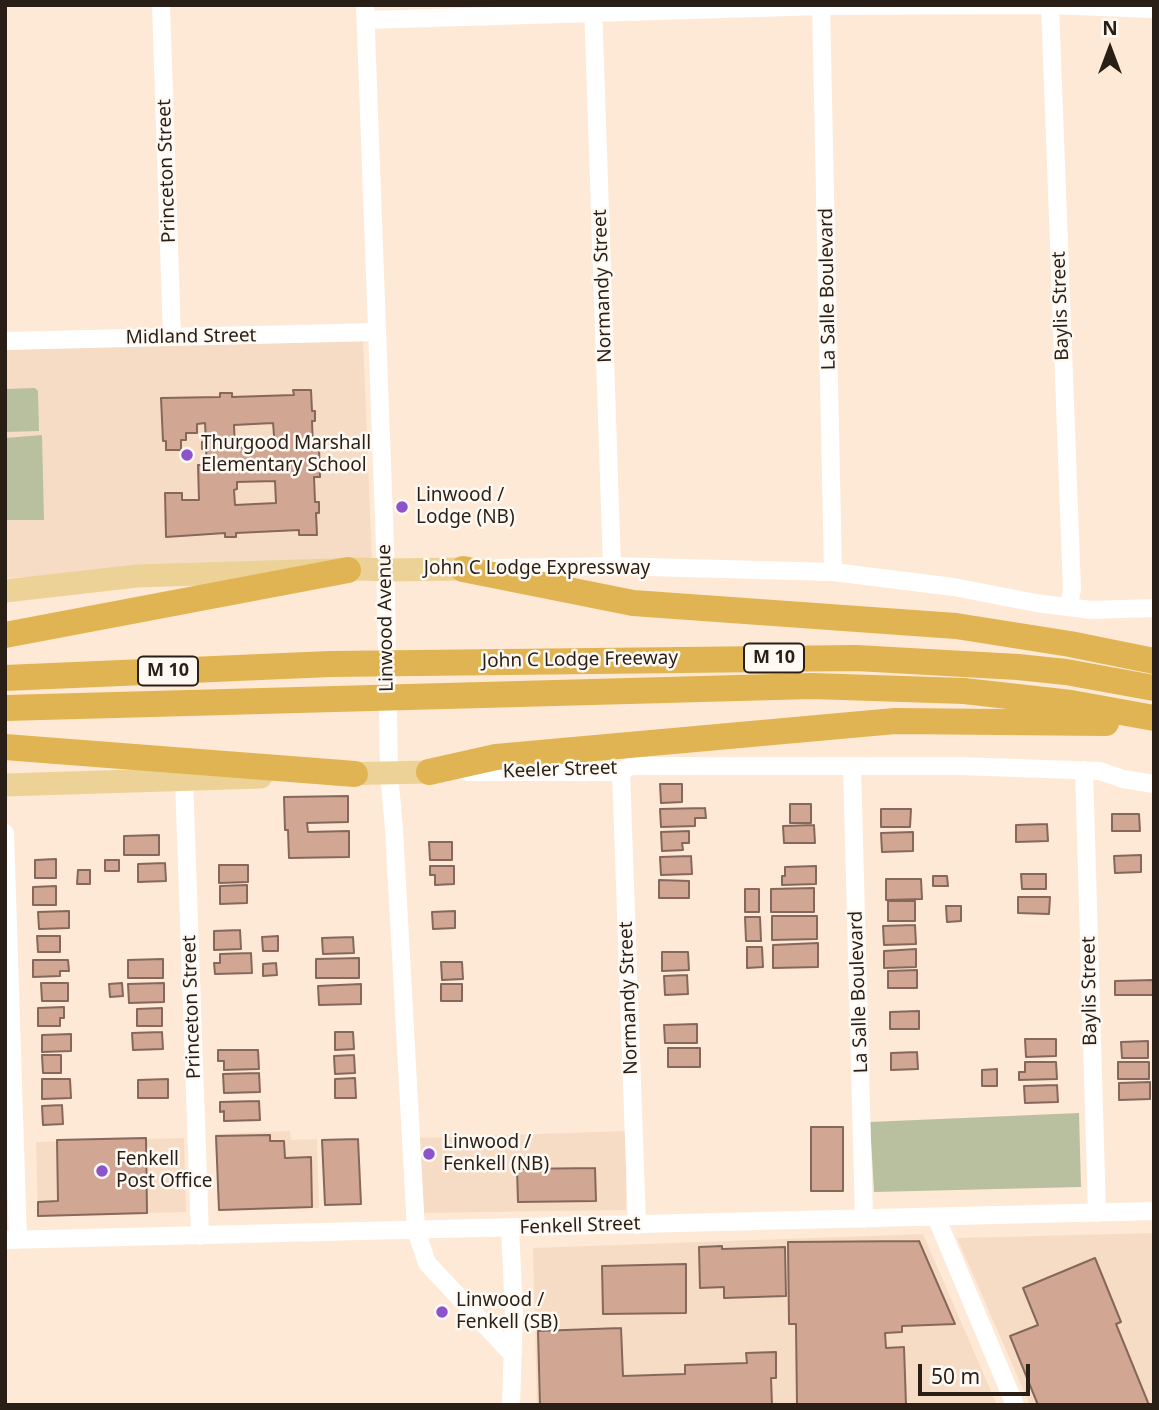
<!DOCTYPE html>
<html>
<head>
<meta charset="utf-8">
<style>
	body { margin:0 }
	#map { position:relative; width:1159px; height:1410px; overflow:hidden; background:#fee9d6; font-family:"Noto Sans",sans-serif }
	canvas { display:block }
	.frame { position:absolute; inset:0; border:7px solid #291f16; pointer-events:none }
	.north { position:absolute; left:1075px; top:14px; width:70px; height:70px; -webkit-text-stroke:5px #fff9f4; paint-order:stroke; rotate:0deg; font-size:19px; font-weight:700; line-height:28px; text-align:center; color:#291f16 }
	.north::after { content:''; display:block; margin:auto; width:24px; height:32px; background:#291f16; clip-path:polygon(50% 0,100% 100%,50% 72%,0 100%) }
	.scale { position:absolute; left:918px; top:1364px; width:112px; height:32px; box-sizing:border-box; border:4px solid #291f16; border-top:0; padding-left:9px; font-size:21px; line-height:24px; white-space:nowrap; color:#291f16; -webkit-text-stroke:5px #fff9f4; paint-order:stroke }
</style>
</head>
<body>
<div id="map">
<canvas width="1159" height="1410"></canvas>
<div class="frame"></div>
<div class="north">N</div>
<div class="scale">50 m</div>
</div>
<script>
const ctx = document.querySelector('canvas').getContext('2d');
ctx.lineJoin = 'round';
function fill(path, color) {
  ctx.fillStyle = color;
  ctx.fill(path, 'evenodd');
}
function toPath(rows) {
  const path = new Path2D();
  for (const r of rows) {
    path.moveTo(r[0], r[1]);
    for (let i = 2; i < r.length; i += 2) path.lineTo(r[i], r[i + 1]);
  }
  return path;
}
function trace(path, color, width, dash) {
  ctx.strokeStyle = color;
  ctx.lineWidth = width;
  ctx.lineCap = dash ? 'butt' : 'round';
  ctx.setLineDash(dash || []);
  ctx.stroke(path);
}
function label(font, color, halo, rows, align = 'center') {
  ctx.font = font + ' "Noto Sans",sans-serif';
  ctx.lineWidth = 5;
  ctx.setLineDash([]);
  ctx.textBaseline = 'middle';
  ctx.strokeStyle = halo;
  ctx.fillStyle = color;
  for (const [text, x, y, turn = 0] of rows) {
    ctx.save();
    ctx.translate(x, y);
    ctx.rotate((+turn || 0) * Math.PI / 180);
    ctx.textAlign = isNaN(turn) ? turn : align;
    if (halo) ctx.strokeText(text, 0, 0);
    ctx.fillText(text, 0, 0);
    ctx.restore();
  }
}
const built = toPath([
	[363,337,372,561,5,578,5,350],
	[290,1131,291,1140,317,1139,319,1208,218,1211,215,1134],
	[626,1131,626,1210,423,1213,419,1138],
	[184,1138,186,1212,38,1216,36,1142],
	[1154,1233,1154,1405,1030,1405,957,1238],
	[923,1234,997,1405,537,1405,533,1248]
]);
const green = toPath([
	[35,388,38,391,39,431,5,432,5,389],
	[42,435,44,520,5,520,5,438],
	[1079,1113,1081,1187,874,1192,870,1122]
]);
const building = toPath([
	[293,390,311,390,312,411,315,411,315,421,312,421,313,448,319,448,320,477,314,477,315,502,319,502,319,513,316,513,317,535,299,535,299,530,236,533,236,537,225,537,225,533,166,537,165,493,182,493,182,500,199,500,198,465,207,465,206,448,202,449,202,442,206,441,205,423,197,424,197,433,186,433,186,440,181,440,181,450,166,450,166,441,163,441,161,398,220,397,220,393,232,393,232,397,294,395,293,390],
	[273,423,275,447,235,448,234,425,273,423],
	[275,481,276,503,235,505,234,490,237,489,237,482,275,481],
	[660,784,682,784,682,802,661,803,660,784],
	[348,796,348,822,307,823,308,832,349,831,349,857,289,858,288,830,285,830,284,797,348,796],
	[790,804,811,804,811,823,790,823,790,804],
	[705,808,706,818,695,818,695,826,661,827,660,809,705,808],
	[881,809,911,809,910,827,881,827,881,809],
	[1112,814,1139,814,1140,831,1112,831,1112,814],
	[1047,824,1048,841,1016,842,1016,825,1047,824],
	[814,825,815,843,784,843,783,826,814,825],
	[689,831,689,843,682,843,683,850,662,851,661,832,689,831],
	[913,832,913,851,882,852,881,833,913,832],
	[159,835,159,855,124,855,124,836,159,835],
	[429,842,452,842,452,860,430,860,429,842],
	[1141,855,1141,872,1115,873,1114,856,1141,855],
	[691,856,692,874,661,875,660,857,691,856],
	[56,859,56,878,35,878,35,860,56,859],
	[105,860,119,860,119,871,105,871,105,860],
	[165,863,166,881,138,882,138,864,165,863],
	[219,865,248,865,248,882,219,883,219,865],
	[430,866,454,866,454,884,435,885,435,875,430,875,430,866],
	[816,866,816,884,782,885,782,876,785,876,785,867,816,866],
	[78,870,90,870,90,884,77,884,78,870],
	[1021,874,1046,874,1046,889,1022,889,1021,874],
	[933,876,947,876,948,886,933,886,933,876],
	[886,879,921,879,922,899,886,900,886,879],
	[659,880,689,881,689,898,659,898,659,880],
	[247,885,247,903,220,904,220,886,247,885],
	[56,886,56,905,33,905,33,887,56,886],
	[814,888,814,912,771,912,771,889,814,888],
	[745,889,759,889,759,912,745,912,745,889],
	[1018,897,1050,897,1049,914,1018,913,1018,897],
	[888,901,915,901,915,921,888,921,888,901],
	[946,906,961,906,961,921,947,922,946,906],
	[69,911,69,928,39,929,38,912,69,911],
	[455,911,455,928,433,929,432,912,455,911],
	[772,916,817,916,817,939,772,940,772,916],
	[745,917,760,917,761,941,746,941,745,917],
	[915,925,916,944,884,945,883,926,915,925],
	[240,930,241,949,214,950,214,931,240,930],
	[37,936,60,936,60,952,38,952,37,936],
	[278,936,278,951,263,951,262,937,278,936],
	[353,937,354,953,323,954,322,938,353,937],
	[818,943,818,967,773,968,773,945,818,943],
	[747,947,762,947,763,967,747,968,747,947],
	[916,949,916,967,884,968,884,951,916,949],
	[662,952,688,952,689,970,662,971,662,952],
	[251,953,252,973,215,974,214,963,220,963,220,954,251,953],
	[359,958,359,978,316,978,316,959,359,958],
	[163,959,163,978,128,978,128,960,163,959],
	[33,960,68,960,69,971,60,971,60,976,33,977,33,960],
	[441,962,462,962,463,979,442,980,441,962],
	[276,963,277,975,263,976,263,964,276,963],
	[917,970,917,988,888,988,888,971,917,970],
	[687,975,688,994,665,995,664,976,687,975],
	[1153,980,1153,995,1115,995,1115,981,1153,980],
	[41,983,68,983,68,1001,42,1001,41,983],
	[122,983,123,996,110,997,109,984,122,983],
	[164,983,164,1002,129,1003,128,984,164,983],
	[361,984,361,1004,319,1005,318,986,361,984],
	[441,984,462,984,462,1001,441,1001,441,984],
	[64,1007,64,1018,60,1018,60,1026,38,1026,38,1008,64,1007],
	[162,1008,162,1026,137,1026,137,1009,162,1008],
	[919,1011,919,1029,890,1029,890,1012,919,1011],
	[697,1024,697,1043,665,1043,664,1025,697,1024],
	[162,1032,163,1049,133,1050,132,1033,162,1032],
	[335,1032,353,1032,354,1049,335,1050,335,1032],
	[71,1034,71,1051,42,1052,42,1035,71,1034],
	[1025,1039,1056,1039,1056,1056,1026,1057,1025,1039],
	[1148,1041,1148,1058,1122,1058,1121,1042,1148,1041],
	[668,1048,700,1048,700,1067,668,1067,668,1048],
	[218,1050,258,1050,259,1069,224,1070,224,1061,218,1061,218,1050],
	[917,1052,918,1069,891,1070,891,1053,917,1052],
	[42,1055,61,1055,61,1073,43,1073,42,1055],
	[354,1055,355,1073,335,1074,334,1056,354,1055],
	[1025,1062,1056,1062,1057,1079,1019,1080,1019,1072,1025,1072,1025,1062],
	[1118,1062,1149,1062,1149,1079,1118,1079,1118,1062],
	[997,1069,997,1086,982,1086,982,1070,997,1069],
	[259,1073,260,1092,224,1093,223,1074,259,1073],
	[355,1078,356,1098,335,1098,335,1079,355,1078],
	[42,1079,70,1079,71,1098,42,1099,42,1079],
	[168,1079,168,1098,138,1098,138,1080,168,1079],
	[1150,1082,1150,1099,1119,1100,1119,1083,1150,1082],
	[1057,1085,1058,1102,1025,1103,1024,1086,1057,1085],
	[259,1101,260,1120,224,1121,224,1111,220,1112,220,1102,259,1101],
	[62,1105,63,1124,43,1125,42,1106,62,1105],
	[811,1127,843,1127,843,1191,811,1191,811,1127],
	[270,1135,270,1141,284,1141,285,1158,311,1157,312,1207,219,1210,216,1136,270,1135],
	[146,1138,147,1213,38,1216,38,1202,58,1201,57,1140,146,1138],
	[358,1139,361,1204,325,1205,322,1140,358,1139],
	[595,1168,596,1201,518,1202,517,1169,595,1168],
	[919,1241,955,1324,902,1326,902,1332,885,1333,886,1348,904,1347,906,1405,797,1405,796,1324,789,1324,788,1242,919,1241],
	[722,1246,722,1249,785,1247,786,1296,724,1298,724,1287,700,1288,699,1247,722,1246],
	[1095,1258,1121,1322,1116,1324,1149,1405,1038,1405,1010,1336,1038,1325,1023,1288,1095,1258],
	[686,1264,686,1313,603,1314,602,1266,686,1264],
	[621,1328,623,1376,685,1374,685,1365,747,1363,746,1353,776,1352,776,1378,771,1378,772,1405,540,1405,538,1331,621,1328]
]);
const minor = toPath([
	[161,5,172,337],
	[365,5,385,545,389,773,394,829,416,1230,427,1263,513,1355],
	[593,5,612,566],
	[821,5,833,572],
	[1050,5,1072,590,1068,607],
	[366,20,821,6,1050,5,1154,9],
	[5,341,377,332],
	[498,568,612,566,833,572,954,587,1036,603,1091,610,1154,608],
	[852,766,864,1219],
	[1084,770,1097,1213],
	[467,772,621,772,631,766,961,766,1100,771,1123,779,1154,784],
	[621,772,637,1225],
	[184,779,200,1236],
	[5,833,18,1240],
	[936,1217,1015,1405],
	[510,1228,514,1312,511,1405],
	[5,1240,1154,1211]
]);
const major = toPath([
	[5,591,137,576,363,569,386,570,463,569],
	[337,774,429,772],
	[5,785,261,777]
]);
const highway = toPath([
	[463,569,633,603,956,626,1070,644,1154,661],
	[5,635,348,570],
	[5,678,330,664,856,658,1018,667,1066,672,1154,688],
	[5,708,812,686,964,691,1071,703,1154,718],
	[5,747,355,774],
	[429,772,496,757,895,721,1106,723]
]);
const markers = [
	[187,455,7,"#8c53ca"],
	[402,507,7,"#8c53ca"],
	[429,1154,7,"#8c53ca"],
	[102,1171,7,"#8c53ca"],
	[442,1312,7,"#8c53ca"]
];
const shields = [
	[774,658,60],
	[168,671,60]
];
const shieldNames = [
	["M 10",774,658],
	["M 10",168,671]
];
const streetNames = [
	["Princeton Street",167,171,-92],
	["Normandy Street",603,286,-92],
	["La Salle Boulevard",828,289,-91],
	["Baylis Street",1061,306,-92],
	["Midland Street",191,337,-1],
	["John C Lodge Expressway",537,569],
	["Linwood Avenue",386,618,-91],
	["John C Lodge Freeway",580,660,-1],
	["Keeler Street",560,770,-2],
	["Baylis Street",1090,991,-91],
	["La Salle Boulevard",859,992,-92],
	["Normandy Street",629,998,-92],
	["Princeton Street",192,1007,-92],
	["Fenkell Street",580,1226,-2]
];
const poiNames = [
	["Thurgood Marshall",201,444],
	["Elementary School",201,466],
	["Linwood /",416,496],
	["Lodge (NB)",416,518],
	["Linwood /",443,1143],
	["Fenkell (NB)",443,1165],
	["Fenkell",116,1160],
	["Post Office",116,1182],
	["Linwood /",456,1301],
	["Fenkell (SB)",456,1323]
];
fill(built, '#f7dcc5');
fill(green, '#b9c0a0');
fill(building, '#d1a794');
trace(building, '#85685b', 2);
trace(minor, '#fff', 18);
trace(major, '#edd298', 23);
trace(highway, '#e1b453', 26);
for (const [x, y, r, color] of markers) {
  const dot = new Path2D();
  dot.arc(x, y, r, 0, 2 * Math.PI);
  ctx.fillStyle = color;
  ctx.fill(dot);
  trace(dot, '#fff9f4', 2.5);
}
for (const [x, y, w] of shields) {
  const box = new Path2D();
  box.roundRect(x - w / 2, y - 14.5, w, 29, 5);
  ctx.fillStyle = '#fff9f4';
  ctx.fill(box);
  trace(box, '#291f16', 2);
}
label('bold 18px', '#291f16', null, shieldNames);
label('19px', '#291f16', '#fff9f4', streetNames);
label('19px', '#291f16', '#fff9f4', poiNames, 'left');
</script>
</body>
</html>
